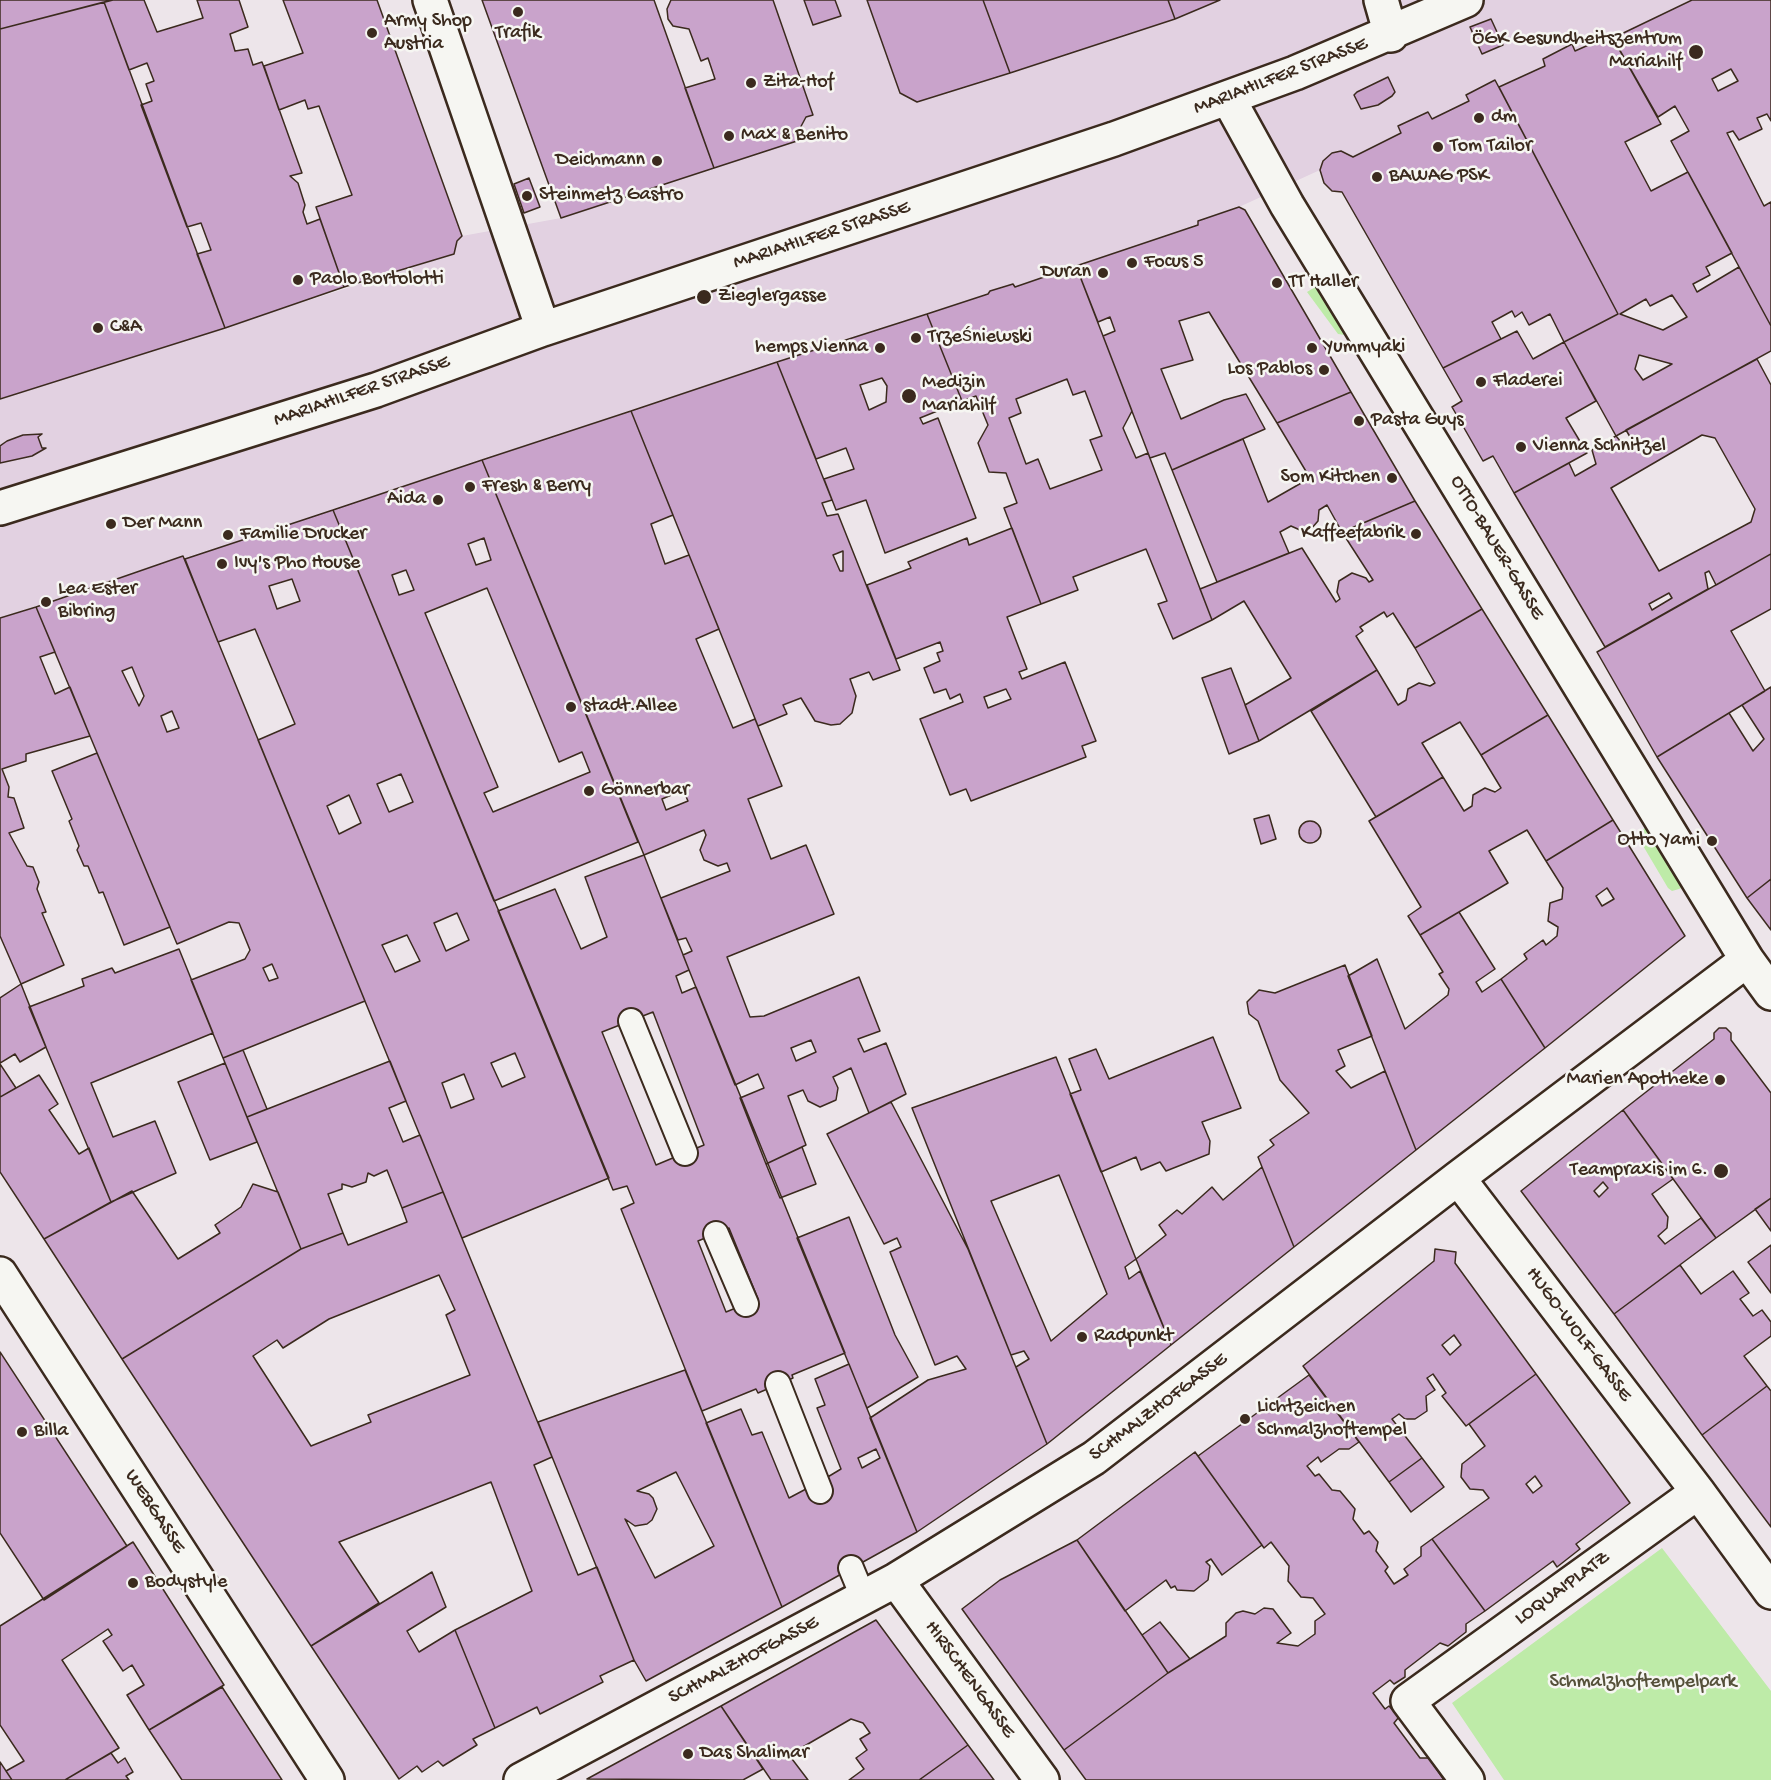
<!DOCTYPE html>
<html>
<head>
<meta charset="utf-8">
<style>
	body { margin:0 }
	canvas { display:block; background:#ede5ea }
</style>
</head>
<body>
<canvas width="1771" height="1780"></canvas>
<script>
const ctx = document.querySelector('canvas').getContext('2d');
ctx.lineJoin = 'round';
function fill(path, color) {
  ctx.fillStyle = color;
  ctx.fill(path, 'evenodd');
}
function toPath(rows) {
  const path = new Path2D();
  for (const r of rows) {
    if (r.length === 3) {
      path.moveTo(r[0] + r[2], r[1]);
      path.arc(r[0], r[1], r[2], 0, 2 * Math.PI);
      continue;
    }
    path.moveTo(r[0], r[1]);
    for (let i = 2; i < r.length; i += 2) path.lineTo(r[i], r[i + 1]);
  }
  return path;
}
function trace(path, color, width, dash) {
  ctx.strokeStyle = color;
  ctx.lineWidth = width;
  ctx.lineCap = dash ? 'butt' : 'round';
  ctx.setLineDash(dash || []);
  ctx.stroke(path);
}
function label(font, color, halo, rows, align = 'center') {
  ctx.font = font + ' "Gochi Hand",sans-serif';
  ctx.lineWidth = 5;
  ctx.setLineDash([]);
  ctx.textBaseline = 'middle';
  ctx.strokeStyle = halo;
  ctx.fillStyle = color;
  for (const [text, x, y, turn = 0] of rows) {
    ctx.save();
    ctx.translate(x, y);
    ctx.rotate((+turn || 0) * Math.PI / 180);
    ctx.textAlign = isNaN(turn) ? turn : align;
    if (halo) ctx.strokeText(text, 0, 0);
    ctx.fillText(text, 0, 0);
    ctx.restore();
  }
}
const built = toPath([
	[773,0,867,0,900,93,917,102,1175,19,1220,0,1692,0,1613,38,1611,36,1575,51,1571,44,1543,59,1545,66,1499,87,1495,80,1467,95,1469,101,1432,119,1428,112,1399,126,1401,133,1353,157,1341,151,1332,153,1323,161,1320,170,1239,207,1198,221,1198,225,1015,287,1013,284,990,291,988,294,927,314,185,559,183,556,0,618,0,29,197,254,225,327,454,254,457,241,462,236,561,218,800,140,798,132,806,117,813,115]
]);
const green = toPath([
	[1320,284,1353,330,1345,335,1338,334,1307,292],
	[1649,825,1685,886,1679,889,1672,891,1668,888,1639,839,1641,831],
	[1662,1548,1771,1691,1771,1780,1504,1780,1452,1703]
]);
const building = toPath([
	[0,0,113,0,0,29,0,0],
	[113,0,144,0,157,32,203,18,197,0,239,0,248,27,230,34,235,51,248,49,253,65,262,62,302,173,290,176,298,183,305,205,303,212,307,224,320,219,344,287,225,328,197,254,211,250,201,223,187,227,141,105,152,101,146,84,154,81,147,63,129,70,104,2,113,0],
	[283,0,377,0,462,236,457,241,454,254,344,287,316,207,352,195,319,106,308,109,305,100,279,110,264,66,303,53,283,0],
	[482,0,654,0,714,168,561,218,482,0],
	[671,0,773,0,813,115,806,117,798,132,800,140,714,168,685,88,715,79,708,58,701,61,689,29,673,26,668,19,667,9,671,0],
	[804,0,835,0,841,16,813,25,804,0],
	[867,0,983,0,1010,73,917,102,900,93,867,0],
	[983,0,1168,0,1175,19,1010,73,983,0],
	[1168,0,1220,0,1175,19,1168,0],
	[1692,0,1771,0,1771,121,1767,114,1757,118,1762,129,1739,140,1733,131,1727,133,1764,206,1771,202,1771,326,1671,141,1689,131,1675,106,1658,117,1613,38,1692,0],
	[1731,69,1738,81,1718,91,1712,79,1731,69],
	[104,2,225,328,0,399,0,29,104,2],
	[1491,19,1503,45,1482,54,1470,27,1491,19],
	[1611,35,1661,124,1625,142,1651,191,1688,172,1732,253,1706,267,1710,275,1693,284,1697,292,1739,267,1771,326,1771,351,1616,436,1564,342,1618,314,1499,87,1545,66,1543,59,1572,44,1575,51,1611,35],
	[1672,295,1687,317,1663,330,1620,314,1646,299,1650,306,1672,295],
	[1639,355,1672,364,1643,380,1635,369,1639,355],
	[1388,77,1395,92,1392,96,1378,105,1361,109,1354,95,1357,92,1388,77],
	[1495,80,1618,314,1564,342,1550,314,1529,325,1522,312,1515,317,1512,311,1492,322,1501,339,1443,368,1342,192,1332,191,1324,183,1320,170,1323,161,1332,153,1341,151,1353,157,1401,133,1398,126,1428,112,1432,119,1469,101,1466,95,1495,80],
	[529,178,540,207,524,213,514,184,529,178],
	[1239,207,1245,210,1351,392,1277,423,1209,312,1179,321,1193,360,1161,369,1181,419,1224,400,1246,394,1265,429,1172,470,1165,453,1150,458,1103,336,1115,331,1110,317,1098,322,1076,266,1198,225,1198,221,1239,207],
	[1076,266,1132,411,1123,428,1136,458,1148,453,1212,620,1173,639,1158,604,1167,601,1146,549,1073,577,1078,590,1041,604,1004,508,1017,503,1006,473,989,472,978,443,988,425,976,396,962,401,927,314,988,294,990,291,1013,284,1015,287,1076,266],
	[1067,379,1073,395,1085,391,1102,436,1090,440,1102,470,1050,489,1038,459,1026,464,1009,418,1021,413,1016,399,1067,379],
	[927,314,962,401,920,418,923,424,938,418,976,518,885,553,866,500,836,510,824,479,854,469,846,448,816,459,777,362,927,314],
	[882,378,887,386,886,402,869,410,860,385,882,378],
	[1517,331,1533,359,1564,342,1596,401,1566,418,1587,453,1514,493,1493,456,1483,461,1452,407,1462,401,1443,368,1517,331],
	[1757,359,1771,385,1771,554,1716,585,1709,571,1705,573,1708,589,1605,647,1514,493,1569,463,1575,476,1596,464,1592,450,1616,436,1621,442,1633,442,1626,430,1757,359],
	[1702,435,1715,438,1755,509,1751,522,1659,571,1611,488,1702,435],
	[1669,593,1672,598,1652,610,1649,604,1669,593],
	[777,362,832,500,822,503,827,516,838,514,900,670,873,680,869,672,850,679,856,696,852,713,840,724,831,725,815,721,801,698,783,705,787,714,758,726,631,411,777,362],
	[843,551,843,571,840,571,833,555,843,551],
	[1351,392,1415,501,1342,532,1327,505,1319,510,1318,521,1311,529,1300,530,1291,526,1280,532,1289,553,1217,582,1172,470,1243,439,1268,502,1310,478,1277,423,1351,392],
	[631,411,673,515,651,524,665,564,689,555,719,629,696,639,733,728,755,719,782,786,748,799,771,859,806,845,834,914,727,957,750,1017,764,1016,859,977,880,1031,858,1039,864,1052,886,1043,906,1094,869,1113,851,1068,833,1077,838,1088,836,1100,820,1107,808,1101,803,1090,788,1096,806,1145,766,1164,740,1098,764,1088,758,1074,735,1085,683,955,692,951,686,938,678,940,661,898,730,871,727,863,718,866,704,860,700,850,706,835,704,830,644,855,482,460,631,411],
	[683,790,688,801,666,810,662,799,683,790],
	[811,1040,816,1052,796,1061,791,1048,811,1040],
	[42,434,38,437,42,448,46,448,32,456,0,463,0,446,7,441,23,435,42,434],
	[482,460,638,842,494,901,333,510,482,460],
	[484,538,491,560,476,565,468,544,484,538],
	[406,570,414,590,399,595,392,575,406,570],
	[487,588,559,762,582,752,590,772,493,812,484,793,498,787,425,613,487,588],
	[1415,501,1482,609,1415,648,1393,613,1387,617,1384,612,1360,627,1363,631,1356,636,1377,670,1259,741,1245,705,1291,678,1244,601,1212,620,1200,589,1302,548,1336,602,1340,599,1337,592,1339,581,1352,573,1366,578,1369,582,1373,580,1342,532,1415,501],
	[333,510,609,1178,462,1238,258,740,295,724,255,629,218,642,185,559,333,510],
	[292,579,300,601,277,609,269,586,292,579],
	[401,774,413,802,389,812,377,784,401,774],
	[349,795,361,823,339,834,327,806,349,795],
	[457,913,469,940,446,951,434,923,457,913],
	[407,935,420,961,395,972,382,945,407,935],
	[515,1053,525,1077,502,1087,491,1063,515,1053],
	[464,1074,474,1099,451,1108,442,1083,464,1074],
	[1012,528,1041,604,1007,617,1027,669,1019,672,1022,679,1065,662,1096,741,1082,746,1086,757,971,801,966,789,950,795,920,719,963,702,960,694,950,699,946,689,934,693,924,668,940,661,937,653,943,651,940,642,896,659,867,585,911,568,908,562,967,538,969,545,1012,528],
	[1006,689,1011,699,988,708,984,697,1006,689],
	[1771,554,1771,609,1731,631,1765,691,1657,757,1597,652,1771,554],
	[183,556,365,1001,223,1058,191,980,245,959,250,950,239,923,229,922,177,944,36,607,183,556],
	[132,667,144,696,139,706,122,671,132,667],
	[172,711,179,728,167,732,161,716,172,711],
	[272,964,278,978,269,981,263,968,272,964],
	[36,607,55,652,40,657,55,694,70,687,90,736,26,754,26,761,2,769,9,787,8,797,14,798,24,828,9,833,27,866,33,867,39,882,37,889,46,912,42,913,64,965,21,984,0,936,0,618,36,607],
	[1482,609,1548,715,1481,755,1460,722,1422,743,1443,777,1376,817,1311,711,1377,670,1398,705,1406,700,1408,689,1419,683,1430,686,1435,683,1415,648,1482,609],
	[1231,668,1259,741,1229,754,1202,678,1231,668],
	[1771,687,1771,879,1747,898,1657,757,1729,713,1753,751,1764,739,1742,705,1771,687],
	[1548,715,1613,820,1546,861,1527,830,1489,851,1508,883,1420,935,1408,916,1421,907,1369,821,1443,777,1464,811,1472,806,1473,795,1485,788,1495,792,1501,788,1481,755,1548,715],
	[97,753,170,927,124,945,103,892,99,893,88,866,84,866,77,850,79,846,69,821,72,819,52,771,97,753],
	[1269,815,1276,839,1261,844,1254,819,1269,815],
	[1613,820,1685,936,1545,1048,1501,979,1527,959,1524,954,1543,940,1546,945,1557,936,1558,927,1548,921,1550,903,1562,899,1563,888,1546,861,1613,820],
	[1607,888,1614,899,1602,906,1596,896,1607,888],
	[1310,832,11],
	[644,855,689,970,676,976,682,993,696,987,845,1353,792,1375,793,1378,758,1393,756,1389,702,1411,621,1209,634,1203,627,1186,613,1190,498,911,555,889,581,949,607,937,585,877,644,855],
	[653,1012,704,1145,656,1165,602,1032,653,1012],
	[729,1228,758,1299,726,1312,698,1241,729,1228],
	[1771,879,1771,930,1747,898,1771,879],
	[1459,912,1495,969,1476,982,1482,992,1501,979,1545,1048,1416,1150,1348,976,1377,959,1405,1029,1448,995,1449,989,1439,974,1443,972,1420,935,1459,912],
	[179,949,213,1033,91,1083,113,1137,155,1121,176,1173,111,1202,29,1007,84,986,82,979,112,968,115,973,179,949],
	[1345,965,1372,1036,1338,1050,1345,1066,1336,1071,1351,1088,1385,1071,1416,1150,1294,1247,1258,1157,1274,1145,1270,1140,1309,1113,1280,1080,1258,1021,1249,1014,1247,1002,1259,990,1275,993,1345,965],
	[21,984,46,1047,20,1062,15,1054,0,1063,0,998,21,984],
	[1719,1028,1726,1028,1731,1033,1731,1040,1771,1093,1771,1198,1716,1238,1623,1110,1714,1039,1714,1033,1719,1028],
	[1213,1037,1241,1108,1202,1122,1210,1141,1209,1154,1166,1171,1160,1162,1141,1170,1136,1157,1101,1172,1070,1094,1081,1090,1069,1059,1096,1049,1109,1079,1213,1037],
	[243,1050,267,1109,247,1117,223,1058,243,1050],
	[1056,1057,1136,1259,1125,1267,1129,1279,1140,1271,1171,1345,1047,1444,1016,1367,1029,1359,1024,1351,1011,1355,912,1108,1056,1057],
	[1059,1175,1107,1294,1051,1341,991,1201,1059,1175],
	[390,1061,406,1101,389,1108,403,1142,420,1135,443,1192,402,1208,387,1170,374,1176,368,1173,366,1182,352,1187,342,1184,342,1189,328,1194,343,1233,301,1249,247,1117,390,1061],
	[225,1063,257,1142,210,1160,178,1082,225,1063],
	[0,1064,16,1088,0,1097,0,1064],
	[39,1075,58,1104,49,1110,79,1154,89,1148,111,1202,44,1239,0,1172,0,1097,39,1075],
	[891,1102,968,1249,1047,1444,917,1532,870,1418,928,1380,966,1369,957,1356,935,1365,890,1252,901,1247,897,1238,884,1244,827,1134,891,1102],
	[1623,1110,1673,1179,1652,1194,1668,1217,1667,1228,1658,1236,1665,1244,1701,1218,1716,1238,1614,1314,1521,1191,1623,1110],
	[1603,1182,1608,1188,1599,1197,1594,1191,1603,1182],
	[802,1147,816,1184,780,1198,766,1164,802,1147],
	[1262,1167,1294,1247,1171,1345,1136,1259,1166,1235,1159,1225,1177,1210,1182,1214,1212,1187,1223,1200,1262,1167],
	[253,1184,278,1192,301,1249,122,1359,44,1239,132,1191,178,1259,220,1233,215,1225,241,1207,253,1184],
	[443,1192,552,1457,534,1465,578,1575,597,1567,634,1660,600,1676,603,1682,540,1714,537,1707,495,1728,455,1630,532,1591,491,1482,339,1542,379,1603,311,1646,122,1359,301,1249,343,1233,348,1245,407,1222,402,1208,443,1192],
	[439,1275,455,1310,446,1315,470,1375,368,1415,371,1422,311,1446,253,1356,277,1340,283,1348,329,1319,439,1275],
	[1771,1198,1771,1231,1755,1209,1771,1198],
	[849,1217,895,1335,918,1377,867,1408,797,1238,849,1217],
	[1771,1245,1771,1293,1748,1262,1771,1245],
	[1435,1249,1456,1252,1455,1263,1536,1374,1466,1426,1442,1396,1446,1393,1433,1374,1427,1378,1435,1390,1426,1396,1427,1411,1415,1419,1405,1419,1399,1414,1392,1419,1422,1458,1389,1482,1303,1366,1434,1261,1435,1249],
	[1454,1335,1461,1345,1450,1355,1442,1345,1454,1335],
	[1680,1265,1701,1294,1733,1271,1749,1293,1740,1299,1753,1316,1762,1310,1771,1322,1771,1336,1744,1356,1767,1386,1702,1435,1614,1314,1680,1265],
	[0,1352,127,1546,44,1600,0,1533,0,1352],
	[849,1364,917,1532,782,1607,706,1423,741,1409,752,1435,762,1432,789,1498,806,1489,810,1497,829,1485,826,1478,841,1469,817,1408,825,1405,815,1379,849,1364],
	[876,1449,880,1458,862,1468,858,1458,876,1449],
	[685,1370,782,1607,646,1681,634,1660,538,1422,685,1370],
	[676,1472,714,1546,655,1578,625,1519,635,1526,647,1524,652,1520,657,1509,653,1498,649,1494,637,1491,676,1472],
	[1536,1374,1630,1503,1576,1544,1580,1549,1557,1567,1553,1561,1485,1611,1432,1539,1489,1498,1483,1490,1470,1489,1461,1477,1462,1464,1485,1446,1469,1424,1536,1374],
	[1535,1476,1542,1486,1533,1493,1526,1484,1535,1476],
	[1309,1375,1359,1442,1349,1449,1339,1449,1321,1462,1318,1457,1307,1466,1315,1476,1319,1474,1332,1490,1340,1491,1355,1509,1353,1519,1364,1534,1369,1531,1378,1542,1376,1551,1388,1567,1385,1571,1394,1584,1408,1575,1404,1569,1421,1556,1421,1547,1432,1539,1485,1611,1466,1624,1466,1632,1448,1646,1440,1643,1405,1670,1405,1677,1394,1684,1390,1680,1373,1693,1385,1709,1389,1706,1399,1717,1394,1723,1420,1758,1429,1758,1444,1780,1086,1780,1064,1750,1168,1673,1226,1636,1226,1623,1236,1613,1243,1611,1255,1614,1264,1608,1273,1609,1291,1633,1277,1643,1298,1646,1315,1634,1315,1621,1325,1614,1313,1598,1301,1597,1288,1581,1289,1566,1271,1542,1264,1548,1198,1456,1309,1375],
	[1767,1386,1771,1391,1771,1527,1702,1435,1767,1386],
	[1195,1452,1262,1545,1222,1575,1211,1559,1206,1562,1210,1566,1208,1580,1194,1591,1177,1590,1175,1586,1171,1588,1166,1580,1125,1611,1077,1540,1195,1452],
	[1422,1458,1444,1487,1411,1512,1389,1482,1422,1458],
	[1077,1540,1168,1673,1064,1750,962,1609,1000,1580,1077,1540],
	[133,1542,224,1685,149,1730,127,1695,144,1685,132,1665,123,1671,103,1641,112,1635,108,1629,62,1660,119,1748,65,1780,12,1780,6,1771,24,1761,0,1725,0,1626,133,1542],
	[432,1572,446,1607,407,1631,419,1652,455,1630,495,1728,473,1739,477,1745,443,1766,438,1761,422,1772,417,1766,399,1779,311,1646,432,1572],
	[876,1620,968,1745,919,1780,849,1780,864,1769,856,1758,867,1750,860,1739,870,1733,863,1723,851,1719,789,1755,808,1780,771,1780,721,1706,876,1620],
	[1160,1622,1190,1659,1168,1673,1142,1635,1160,1622],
	[222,1687,282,1780,182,1780,149,1730,222,1687],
	[721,1706,763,1769,743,1780,587,1779,721,1706],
	[968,1745,994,1780,919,1780,968,1745],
	[111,1753,118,1763,125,1758,133,1772,126,1776,129,1780,65,1780,111,1753],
	[0,1762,12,1780,0,1780,0,1762]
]);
const lane = toPath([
	[631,1021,685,1153],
	[716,1234,746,1304],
	[778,1384,820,1491],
	[851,1568,863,1597]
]);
const street = toPath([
	[430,0,543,329],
	[1381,0,1391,35],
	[1228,98,1287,205,1747,960,1771,993],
	[0,508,376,390,543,329,1114,139,1295,73,1466,0],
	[1458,1178,1698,1492,1771,1592],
	[0,1274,327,1780],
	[896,1580,1042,1780],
	[521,1780,896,1580,1094,1458,1458,1178,1747,960],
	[1467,1780,1408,1701,1698,1492]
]);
const markers = [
	[518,12,6,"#3b2a1e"],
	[372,33,6,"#3b2a1e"],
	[1696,52,8,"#3b2a1e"],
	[751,83,6,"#3b2a1e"],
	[1479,118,6,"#3b2a1e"],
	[729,136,6,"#3b2a1e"],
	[1438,147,6,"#3b2a1e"],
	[657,161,6,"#3b2a1e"],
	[1377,177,6,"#3b2a1e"],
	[527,196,6,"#3b2a1e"],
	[1132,263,6,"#3b2a1e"],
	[1103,273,6,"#3b2a1e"],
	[298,280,6,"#3b2a1e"],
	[1277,283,6,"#3b2a1e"],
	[704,297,8,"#3b2a1e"],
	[98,328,6,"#3b2a1e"],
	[916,338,6,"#3b2a1e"],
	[880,348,6,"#3b2a1e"],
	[1312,348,6,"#3b2a1e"],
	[1324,370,6,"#3b2a1e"],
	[1481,382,6,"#3b2a1e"],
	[909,396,8,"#3b2a1e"],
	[1359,421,6,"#3b2a1e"],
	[1521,447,6,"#3b2a1e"],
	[1392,478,6,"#3b2a1e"],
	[470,487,6,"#3b2a1e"],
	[438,500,6,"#3b2a1e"],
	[111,524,6,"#3b2a1e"],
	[1416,534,6,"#3b2a1e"],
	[228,535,6,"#3b2a1e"],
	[222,564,6,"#3b2a1e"],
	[46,602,6,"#3b2a1e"],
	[571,707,6,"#3b2a1e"],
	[589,791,6,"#3b2a1e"],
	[1712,841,6,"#3b2a1e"],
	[1720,1080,6,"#3b2a1e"],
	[1721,1171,8,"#3b2a1e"],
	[1082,1337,6,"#3b2a1e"],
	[1245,1419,6,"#3b2a1e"],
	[22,1432,6,"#3b2a1e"],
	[133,1583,6,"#3b2a1e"],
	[688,1754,6,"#3b2a1e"]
];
const poiNames = [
	["Army Shop",384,22],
	["Austria",384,45],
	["Trafik",518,34,"center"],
	["ÖGK Gesundheitszentrum",1682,40,"right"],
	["Mariahilf",1682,63,"right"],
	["Zita-Hof",763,83],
	["dm",1491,118],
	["Max & Benito",741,136],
	["Tom Tailor",1450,147],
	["Deichmann",645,161,"right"],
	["BAWAG PSK",1389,177],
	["Steinmetz Gastro",539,196],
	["Focus 5",1144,263],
	["Duran",1091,273,"right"],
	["Paolo Bortolotti",310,280],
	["TT Haller",1289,283],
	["Zieglergasse",718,297],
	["C&A",110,328],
	["Trześniewski",928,338],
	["hemps Vienna",868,348,"right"],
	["Yummyaki",1324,348],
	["Los Pablos",1312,370,"right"],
	["Fladerei",1493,382],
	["Medizin",922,384],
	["Mariahilf",922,407],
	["Pasta Guys",1371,421],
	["Vienna Schnitzel",1533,447],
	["Som Kitchen",1380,478,"right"],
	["Fresh & Berry",482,487],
	["Aida",426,500,"right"],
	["Der Mann",123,524],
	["Kaffeefabrik",1404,534,"right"],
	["Familie Drucker",240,535],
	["Ivy's Pho House",234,564],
	["Lea Ester",58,590],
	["Bibring",58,613],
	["stadt.Allee",583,707],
	["Gönnerbar",601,791],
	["Otto Yami",1700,841,"right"],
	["Marien Apotheke",1708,1080,"right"],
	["Teampraxis im 6.",1708,1171,"right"],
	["Radpunkt",1094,1337],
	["Lichtzeichen",1257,1408],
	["Schmalzhoftempel",1257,1431],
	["Billa",34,1432],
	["Bodystyle",145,1583],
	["Das Shalimar",700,1754]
];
const streetNames = [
	["MARIAHILFER STRASSE",1281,77,-21],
	["MARIAHILFER STRASSE",822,236,-18],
	["MARIAHILFER STRASSE",362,392,-19],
	["OTTO-BAUER-GASSE",1496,548,59],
	["HUGO-WOLF-GASSE",1578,1335,53],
	["SCHMALZHOFGASSE",1159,1408,-37],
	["WEBGASSE",154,1512,57],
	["LOQUAIPLATZ",1563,1589,-36],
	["SCHMALZHOFGASSE",744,1661,-28],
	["HIRSCHENGASSE",969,1680,54]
];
const parkNames = [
	["Schmalzhoftempelpark",1643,1683]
];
fill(built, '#e2d1e1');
fill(green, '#beeba8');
fill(building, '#c9a3cb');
trace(building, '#3b2a1e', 1.5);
trace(lane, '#3b2a1e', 28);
trace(street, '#3b2a1e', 38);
trace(lane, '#f6f6f2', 24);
trace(street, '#f6f6f2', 33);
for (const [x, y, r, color] of markers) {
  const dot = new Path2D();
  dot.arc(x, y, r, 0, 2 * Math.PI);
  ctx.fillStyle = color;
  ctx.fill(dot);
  trace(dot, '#f6f6f2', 2);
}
label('20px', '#3b2a1e', '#f6f6f2', poiNames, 'left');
label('20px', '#3b2a1e', '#f6f6f2', streetNames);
label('20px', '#55513a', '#f6f6f2', parkNames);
</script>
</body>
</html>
